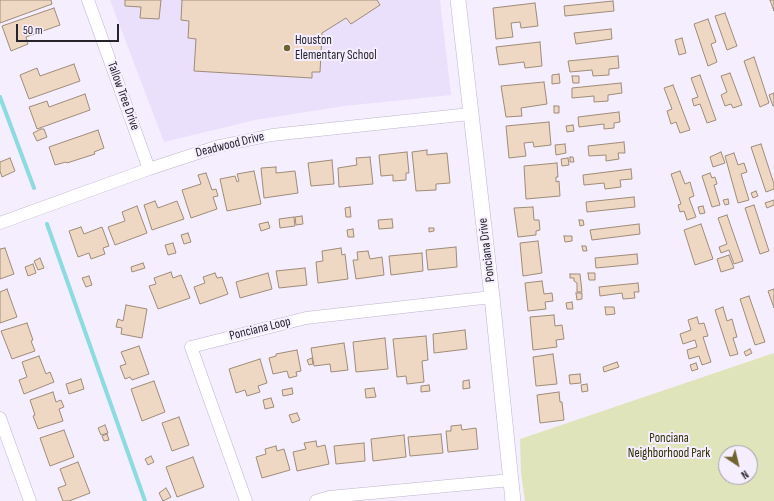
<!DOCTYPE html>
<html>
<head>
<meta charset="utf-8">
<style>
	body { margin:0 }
	#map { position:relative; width:774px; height:501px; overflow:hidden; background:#f4eeff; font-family:"Sofia Sans Condensed",sans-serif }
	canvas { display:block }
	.north { position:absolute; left:718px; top:445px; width:40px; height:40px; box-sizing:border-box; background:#f4eeff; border:1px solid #a29dab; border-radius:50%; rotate:145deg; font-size:11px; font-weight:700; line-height:16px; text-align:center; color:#27232d }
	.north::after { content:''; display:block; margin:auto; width:14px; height:18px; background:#716330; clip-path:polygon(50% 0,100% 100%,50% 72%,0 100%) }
	.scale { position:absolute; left:16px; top:24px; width:103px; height:18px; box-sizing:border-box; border:2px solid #27232d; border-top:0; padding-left:5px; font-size:12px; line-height:14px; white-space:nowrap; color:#27232d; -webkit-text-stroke:3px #f4eeff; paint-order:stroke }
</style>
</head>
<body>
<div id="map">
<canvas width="774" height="501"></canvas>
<div class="north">N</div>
<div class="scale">50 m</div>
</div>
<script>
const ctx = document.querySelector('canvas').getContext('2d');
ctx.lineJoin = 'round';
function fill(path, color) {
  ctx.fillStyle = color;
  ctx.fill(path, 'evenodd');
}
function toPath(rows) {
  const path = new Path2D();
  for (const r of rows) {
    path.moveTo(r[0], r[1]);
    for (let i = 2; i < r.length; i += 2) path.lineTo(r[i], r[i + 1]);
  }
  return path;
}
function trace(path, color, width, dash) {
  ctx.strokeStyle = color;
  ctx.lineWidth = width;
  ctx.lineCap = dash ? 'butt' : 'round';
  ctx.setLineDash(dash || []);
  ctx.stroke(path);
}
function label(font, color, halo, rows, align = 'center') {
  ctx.font = font + ' "Sofia Sans Condensed",sans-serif';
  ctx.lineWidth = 4;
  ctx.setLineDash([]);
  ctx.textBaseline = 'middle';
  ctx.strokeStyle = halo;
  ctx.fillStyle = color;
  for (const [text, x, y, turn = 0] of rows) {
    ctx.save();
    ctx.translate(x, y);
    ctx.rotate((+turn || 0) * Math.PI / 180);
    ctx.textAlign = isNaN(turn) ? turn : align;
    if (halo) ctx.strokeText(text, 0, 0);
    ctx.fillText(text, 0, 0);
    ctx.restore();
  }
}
const built = toPath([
	[110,0,440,0,451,95,344,106,255,120,164,142]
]);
const green = toPath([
	[774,353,774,501,525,501,521,473,520,439],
	[726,453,750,453,750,477,726,477]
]);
const stream = toPath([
	[0,97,34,188],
	[47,224,145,501]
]);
const building = toPath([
	[0,0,51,0,52,4,0,23,0,0],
	[125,0,161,0,159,19,140,18,141,7,125,6,125,0],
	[182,0,377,0,380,5,351,24,346,18,322,33,320,72,312,72,312,78,194,71,196,39,188,38,189,21,181,20,182,0],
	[770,0,774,0,774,11,770,0],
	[613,1,614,11,565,16,564,6,613,1],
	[535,3,538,26,521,28,520,22,511,23,513,37,496,39,493,8,535,3],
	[54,8,60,25,26,37,28,44,11,51,2,26,54,8],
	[725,13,737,46,727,50,715,16,725,13],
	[708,19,716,42,711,44,717,62,708,66,694,24,708,19],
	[611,29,612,39,576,44,574,33,611,29],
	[682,38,686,53,679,55,675,40,682,38],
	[540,42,542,66,525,68,524,62,499,65,496,47,540,42],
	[618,56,619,68,609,69,609,75,593,76,592,70,570,72,568,61,618,56],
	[754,57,769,103,760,107,744,61,754,57],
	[74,64,80,81,29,99,20,75,37,68,40,76,74,64],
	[730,73,742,105,733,108,731,104,725,106,721,95,727,92,721,76,730,73],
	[559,74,560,83,552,84,552,75,559,74],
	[700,75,716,120,707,123,700,104,694,106,692,99,698,97,691,78,700,75],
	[572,76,579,76,579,83,573,83,572,76],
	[544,82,547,104,521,108,522,116,506,117,501,86,544,82],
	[621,83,622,93,608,95,608,101,594,102,594,96,572,98,572,88,621,83],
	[673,85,690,130,680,133,676,122,671,124,667,111,672,109,664,88,673,85],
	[774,93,774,106,773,106,769,95,774,93],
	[85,94,90,110,37,129,29,107,47,101,49,107,85,94],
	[554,106,559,106,559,113,554,113,554,106],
	[619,112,620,122,614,123,614,128,604,129,604,124,579,127,578,117,619,112],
	[549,122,551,145,534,147,533,142,524,143,526,156,509,158,506,126,549,122],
	[573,125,574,131,567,132,566,126,573,125],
	[41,129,44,129,47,137,37,141,33,133,41,129],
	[98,130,104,148,94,152,95,154,67,163,66,162,55,165,49,147,98,130],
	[624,142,625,153,618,153,619,159,606,161,606,155,589,156,588,146,624,142],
	[565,144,566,153,556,155,555,145,565,144],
	[761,144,774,184,774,189,766,192,751,147,761,144],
	[427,150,427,155,447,153,450,183,436,184,436,190,416,191,412,152,427,150],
	[407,152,409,173,406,173,406,180,393,181,393,175,381,176,379,155,407,152],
	[721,152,725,163,713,167,710,157,721,152],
	[734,153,738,165,744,163,747,172,741,174,749,200,738,203,725,156,734,153],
	[370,157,373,184,339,187,338,168,357,165,356,158,370,157],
	[570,157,573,157,574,162,570,162,570,157],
	[10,158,15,171,2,177,0,171,0,162,10,158],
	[568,158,569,165,562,166,561,159,568,158],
	[332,160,334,184,311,186,308,163,332,160],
	[557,163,558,177,556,177,556,182,559,181,560,196,526,199,524,166,557,163],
	[276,167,276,173,295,171,298,193,264,198,261,168,276,167],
	[631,169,632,179,620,180,621,187,605,189,604,183,584,185,583,175,631,169],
	[254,171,261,204,227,211,220,179,235,176,237,182,239,181,237,174,254,171],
	[680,171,685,184,690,182,694,196,689,198,696,217,687,220,684,211,680,212,678,205,681,204,671,174,680,171],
	[206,173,212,190,216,189,218,196,213,197,217,209,191,218,182,190,201,184,198,175,206,173],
	[710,173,712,178,715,177,717,184,714,185,720,205,712,207,702,176,710,173],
	[756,191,758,196,753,198,751,193,756,191],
	[634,197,635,207,587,212,586,202,634,197],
	[728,199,729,204,725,205,723,200,728,199],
	[774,200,774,205,767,208,765,203,774,200],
	[155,201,158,208,177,201,184,219,152,230,144,205,155,201],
	[754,205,769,251,760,254,745,208,754,205],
	[137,206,147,233,115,245,108,227,125,221,122,212,137,206],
	[703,206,705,213,700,214,698,207,703,206],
	[350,207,351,217,346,217,345,208,350,207],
	[533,207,534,220,539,220,540,230,536,231,536,235,518,237,514,208,533,207],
	[727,215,743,261,734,264,729,250,721,253,719,247,727,244,718,218,727,215],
	[302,216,303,224,296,225,295,217,302,216],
	[294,217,295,226,280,228,279,219,294,217],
	[392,219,393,228,379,229,378,220,392,219],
	[579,220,583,220,584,225,580,226,579,220],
	[268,222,270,228,261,231,259,224,268,222],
	[639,224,640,234,592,240,590,230,639,224],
	[701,224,713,259,695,265,684,230,701,224],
	[81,227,84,234,102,227,109,246,103,248,105,254,91,259,89,253,78,257,69,231,81,227],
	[429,228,434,228,434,231,429,232,429,228],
	[353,229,354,237,348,237,347,230,353,229],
	[188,233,191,242,184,244,181,235,188,233],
	[564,236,572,236,572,241,565,242,564,236],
	[538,241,542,273,523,276,520,243,538,241],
	[173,243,176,253,168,255,165,245,173,243],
	[582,246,586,246,587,251,583,251,582,246],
	[456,247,457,267,428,270,426,250,456,247],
	[5,248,14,274,0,279,0,249,5,248],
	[341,248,342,255,345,254,348,279,318,283,316,262,323,261,322,251,341,248],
	[368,251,370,259,382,257,384,275,356,279,353,260,358,260,357,252,368,251],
	[422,253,423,271,391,275,389,256,422,253],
	[637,254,638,264,596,268,595,258,637,254],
	[729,255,734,268,721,272,717,259,729,255],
	[40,258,44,268,38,270,34,261,40,258],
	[143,263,145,268,132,272,131,267,143,263],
	[33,264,36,273,28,276,25,267,33,264],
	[305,268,307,285,279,288,276,271,305,268],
	[171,272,173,278,181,275,190,298,158,309,149,286,156,284,154,278,171,272],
	[215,273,217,278,222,277,228,294,200,304,194,287,205,283,203,277,215,273],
	[268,273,272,289,240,298,236,282,268,273],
	[588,273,595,273,595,280,589,280,588,273],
	[570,274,580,274,582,292,577,292,577,283,574,281,574,278,570,278,570,274],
	[89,276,92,285,86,287,82,278,89,276],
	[542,281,544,294,552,293,553,301,545,302,546,309,528,311,525,283,542,281],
	[638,283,639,292,634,292,635,298,623,299,622,293,600,296,599,287,638,283],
	[7,289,17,317,0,323,0,292,7,289],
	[774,289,774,308,768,291,774,289],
	[576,293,582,293,582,299,577,300,576,293],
	[749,296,765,342,755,345,740,299,749,296],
	[572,302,573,309,567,309,566,303,572,302],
	[126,305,147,309,142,338,121,334,122,328,116,327,118,319,123,321,126,305],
	[605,307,614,307,615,314,606,315,605,307],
	[723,307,727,321,732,319,737,337,733,338,738,354,730,356,715,310,723,307],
	[554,315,555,326,562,325,564,339,556,340,557,347,533,350,530,317,554,315],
	[697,317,699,324,704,323,708,336,703,337,711,362,702,365,699,356,689,359,687,350,697,347,695,340,683,344,680,334,691,330,688,320,697,317],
	[27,323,33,340,31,341,35,351,12,359,1,331,27,323],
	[465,330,467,349,434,353,433,334,465,330],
	[426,336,428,360,422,361,424,382,407,384,406,376,397,377,393,339,426,336],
	[385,338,388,369,356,372,353,342,385,338],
	[344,343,348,370,331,372,330,364,314,366,311,348,344,343],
	[139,346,149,374,132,380,130,377,125,379,120,366,126,364,121,352,139,346],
	[750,349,752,353,746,356,744,352,750,349],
	[297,350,301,371,296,372,297,376,289,378,287,371,273,374,269,358,276,356,276,354,297,350],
	[553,354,557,384,536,386,533,357,553,354],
	[39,356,46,374,50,372,54,382,24,394,19,380,27,377,22,362,39,356],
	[312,358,313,364,309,365,307,360,312,358],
	[260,359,267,383,258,386,260,392,247,396,245,390,236,393,229,369,260,359],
	[617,362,619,367,604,372,603,367,617,362],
	[696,363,698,369,692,371,690,365,696,363],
	[580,374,581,383,570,384,569,375,580,374],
	[81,379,84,389,69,394,66,384,81,379],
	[469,380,470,388,463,389,463,381,469,380],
	[154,381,165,412,142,421,131,389,154,381],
	[587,384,588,391,582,392,581,385,587,384],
	[429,385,430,391,421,392,421,386,429,385],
	[292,388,293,394,283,396,282,390,292,388],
	[374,388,376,397,366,398,365,389,374,388],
	[53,392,56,402,61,400,64,407,59,409,63,421,38,429,33,416,35,415,30,400,53,392],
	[559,392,560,402,562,402,564,420,540,423,537,395,559,392],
	[271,398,274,407,265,409,263,400,271,398],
	[297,413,300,420,292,423,289,415,297,413],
	[179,417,189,445,172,451,162,423,179,417],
	[105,425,108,433,101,435,98,428,105,425],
	[461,425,462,430,476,428,478,449,448,452,446,431,451,431,451,426,461,425],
	[64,430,74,457,50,466,40,438,64,430],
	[107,434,109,440,104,441,102,436,107,434],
	[441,434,443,453,410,456,408,437,441,434],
	[404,435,406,457,373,461,371,439,404,435],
	[316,441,317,447,325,445,329,464,297,471,293,452,306,449,304,443,316,441],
	[364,443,365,461,336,464,334,446,364,443],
	[276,446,277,451,284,449,290,470,262,478,256,457,266,454,265,449,276,446],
	[151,456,154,462,148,465,145,459,151,456],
	[193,457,204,487,177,497,166,467,193,457],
	[78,462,90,493,69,501,63,501,58,488,66,485,60,469,78,462],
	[166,488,171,497,163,501,159,493,166,488]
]);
const minor = toPath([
	[88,0,149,169],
	[0,223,149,169,219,146,272,135,470,114],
	[0,418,30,501],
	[246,501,191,347,306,318,492,297],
	[316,501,329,497,511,480]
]);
const tertiary = toPath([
	[458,0,492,297,513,501]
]);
const markers = [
	[287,48,4,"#716330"]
];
const poiNames = [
	["Houston",295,41],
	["Elementary School",295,56]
];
const streetNames = [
	["Tallow Tree Drive",123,96,70],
	["Deadwood Drive",230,145,-14],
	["Ponciana Drive",487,250,-97],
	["Ponciana Loop",260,329,-14]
];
const parkNames = [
	["Ponciana",669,439],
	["Neighborhood Park",669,454]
];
fill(built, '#eae0fb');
fill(green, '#e0e4bb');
trace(stream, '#8bdbe1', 4);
fill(building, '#eed8c3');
trace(building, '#9f8b78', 1);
trace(minor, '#bfb5cf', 13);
trace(tertiary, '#bfb5cf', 16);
trace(minor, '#fff', 12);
trace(tertiary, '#fff', 15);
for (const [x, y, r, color] of markers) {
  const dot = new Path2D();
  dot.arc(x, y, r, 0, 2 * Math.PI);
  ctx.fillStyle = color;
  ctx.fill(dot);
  trace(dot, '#f4eeff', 1.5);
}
label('13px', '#27232d', '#f4eeff', poiNames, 'left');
label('13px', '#27232d', '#f4eeff', streetNames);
label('13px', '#2f3001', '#f4eeff', parkNames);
</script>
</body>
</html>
